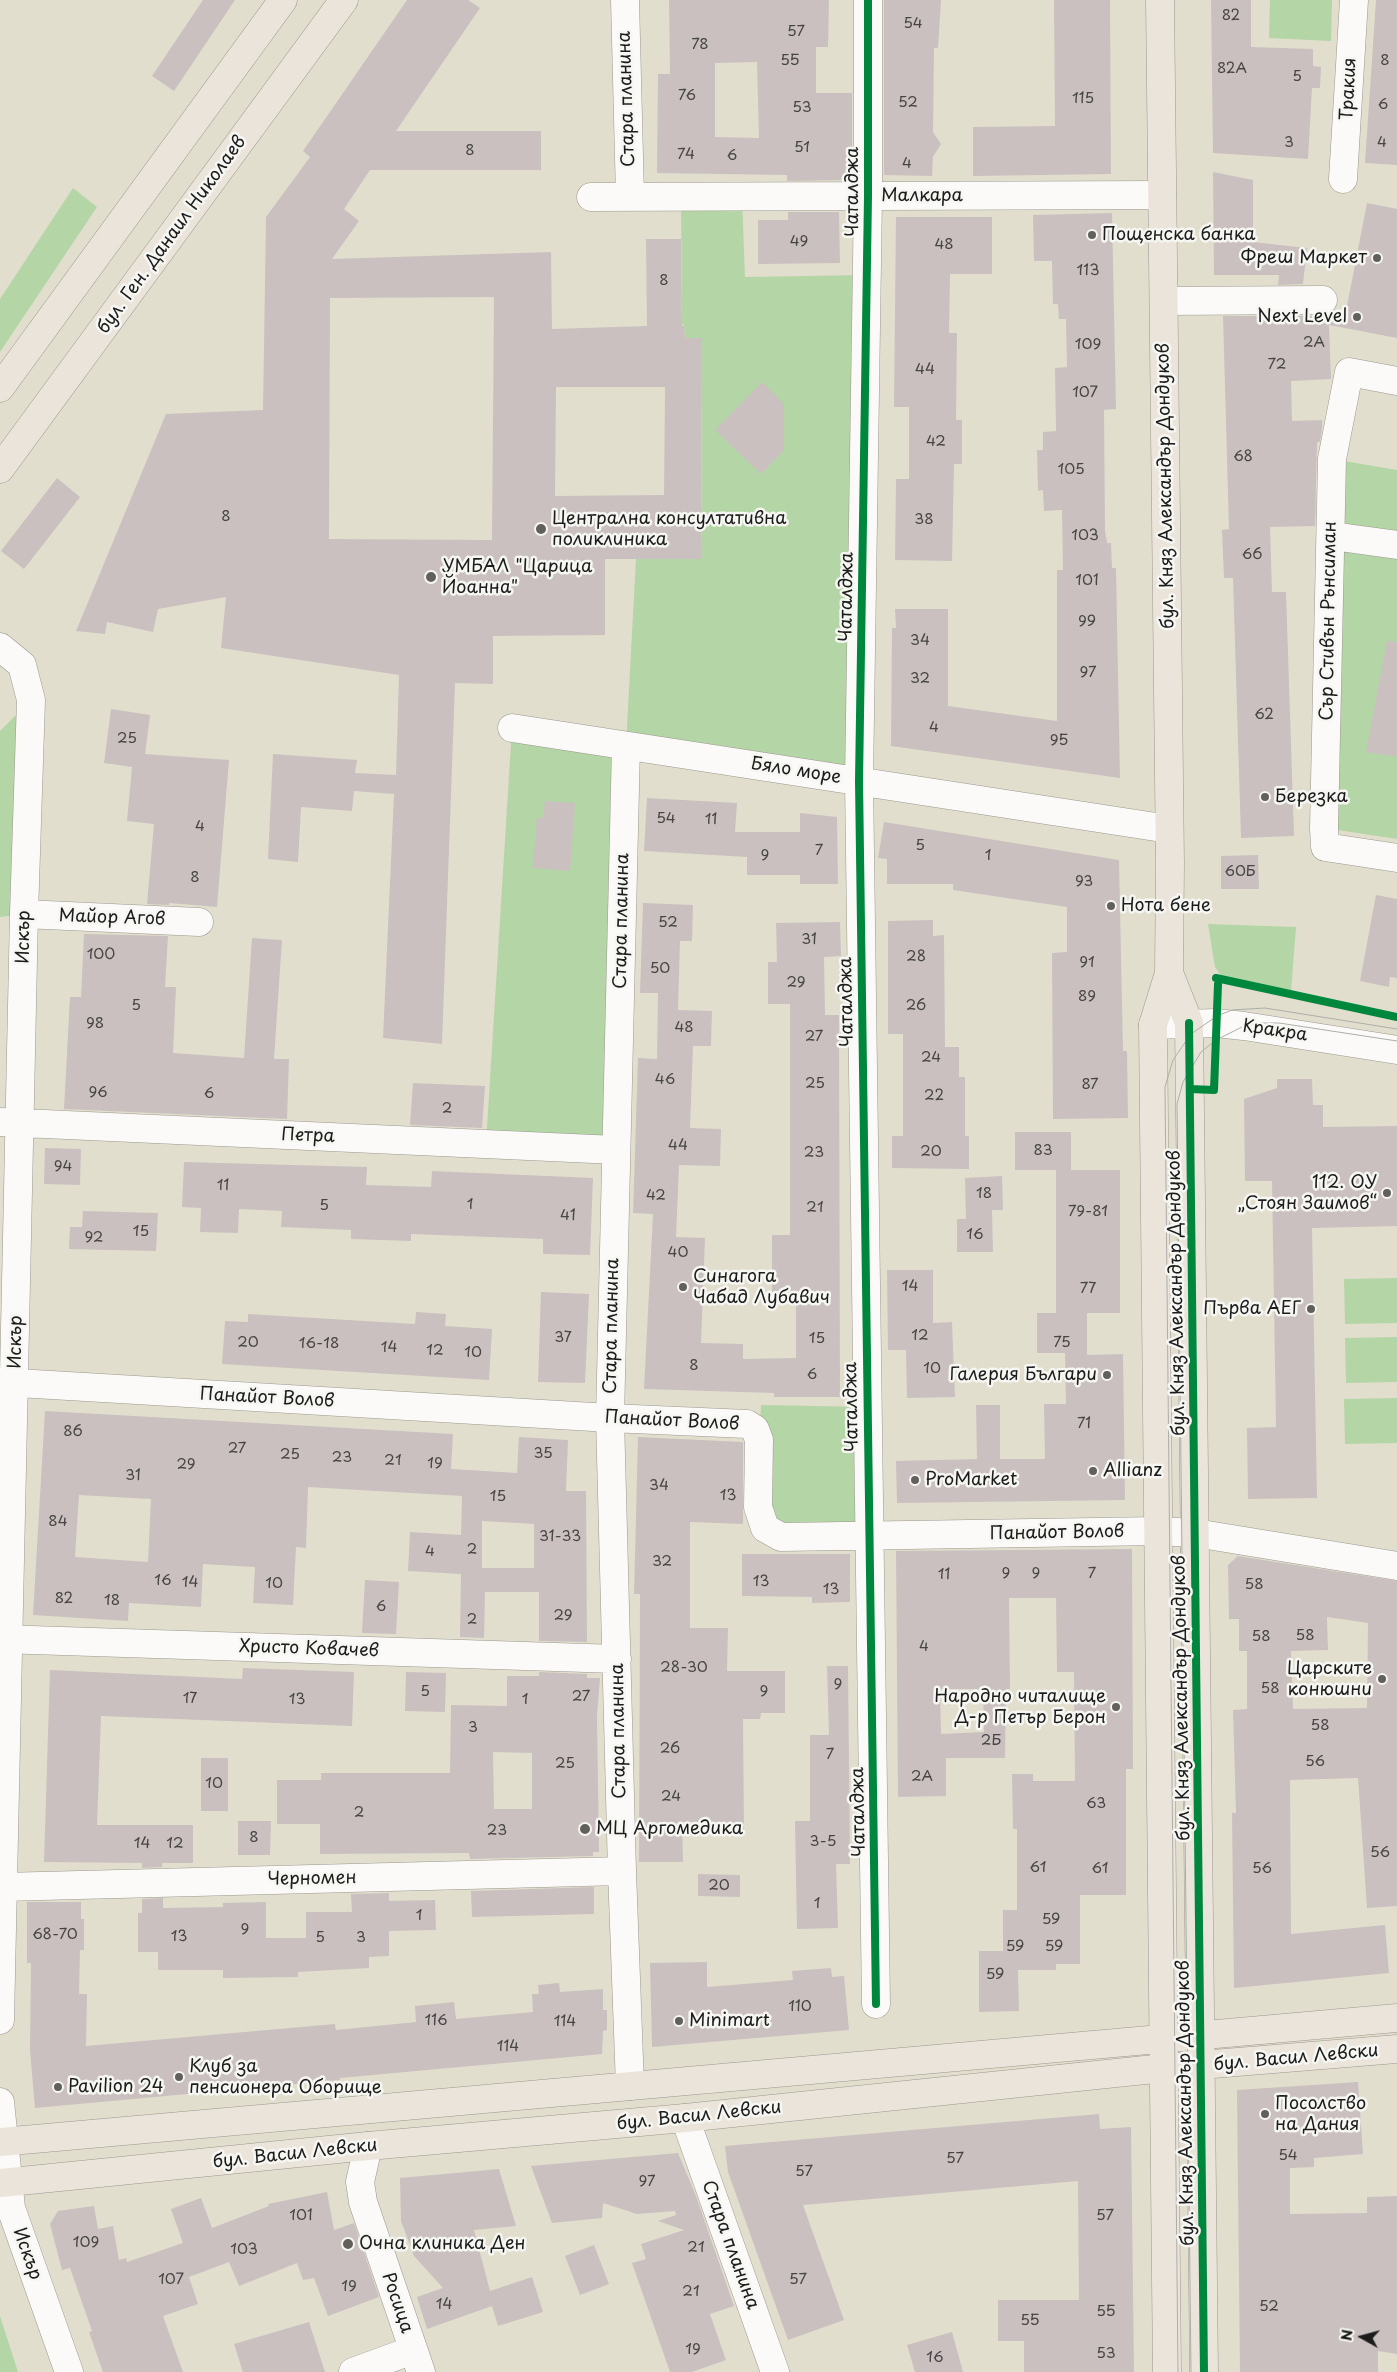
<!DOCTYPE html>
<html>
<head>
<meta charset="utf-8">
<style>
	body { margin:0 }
	#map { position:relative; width:1397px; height:2372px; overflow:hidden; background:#e2decd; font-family:"Playpen Sans",sans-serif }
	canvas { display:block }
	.north { position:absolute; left:1337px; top:2312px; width:50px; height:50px; -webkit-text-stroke:4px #f6f6f2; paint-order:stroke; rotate:277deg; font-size:14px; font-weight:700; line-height:20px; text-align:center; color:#1c1c1c }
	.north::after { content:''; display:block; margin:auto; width:18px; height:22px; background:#1c1c1c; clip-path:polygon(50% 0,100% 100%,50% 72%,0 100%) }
</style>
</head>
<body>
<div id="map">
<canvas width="1397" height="2372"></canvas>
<div class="north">N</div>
</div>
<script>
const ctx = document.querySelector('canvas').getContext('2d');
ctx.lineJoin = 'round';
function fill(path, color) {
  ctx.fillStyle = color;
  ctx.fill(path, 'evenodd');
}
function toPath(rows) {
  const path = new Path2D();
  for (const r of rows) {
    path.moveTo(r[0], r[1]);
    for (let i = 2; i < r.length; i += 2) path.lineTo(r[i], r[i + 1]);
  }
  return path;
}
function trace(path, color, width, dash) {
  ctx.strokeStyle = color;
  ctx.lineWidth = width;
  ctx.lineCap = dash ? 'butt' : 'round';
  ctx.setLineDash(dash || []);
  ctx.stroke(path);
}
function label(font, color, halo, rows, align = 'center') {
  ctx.font = font + ' "Playpen Sans",sans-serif';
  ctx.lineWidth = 5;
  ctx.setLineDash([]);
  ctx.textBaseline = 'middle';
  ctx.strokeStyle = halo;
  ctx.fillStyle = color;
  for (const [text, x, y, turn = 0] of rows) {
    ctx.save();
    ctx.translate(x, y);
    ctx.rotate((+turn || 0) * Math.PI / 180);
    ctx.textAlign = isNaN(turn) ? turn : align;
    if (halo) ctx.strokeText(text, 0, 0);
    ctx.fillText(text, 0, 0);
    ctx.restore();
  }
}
const green = toPath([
	[1270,0,1332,0,1331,41,1269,38],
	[73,188,97,207,0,352,0,299],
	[681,197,742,197,745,277,867,275,859,781,626,746,616,1150,486,1144,512,728,626,745,636,559,701,559,702,338,685,338,684,326,682,324],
	[1332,459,1397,470,1397,839,1324,828],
	[31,700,24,914,0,917,0,731],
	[1208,924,1296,927,1291,992,1227,980,1222,977,1215,967],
	[1397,1278,1397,1323,1345,1324,1344,1279],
	[1397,1337,1397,1382,1346,1383,1345,1338],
	[1397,1398,1397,1443,1345,1444,1344,1399],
	[761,1405,867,1407,870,1536,765,1528,759,1440],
	[0,2316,18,2372,0,2372]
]);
const building = toPath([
	[203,0,235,0,174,91,152,76],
	[407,0,468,0,480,8,396,131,541,131,541,170,370,170,344,209,359,221,332,259,551,252,552,329,647,326,646,239,681,239,682,326,684,326,685,338,702,338,701,559,605,559,605,635,493,636,493,684,455,683,442,1044,383,1038,394,794,354,791,352,811,301,807,298,862,268,859,273,754,357,760,355,773,396,775,399,675,221,648,226,597,158,609,153,632,107,622,105,634,76,631,166,414,263,410,266,217,310,157,303,151],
	[494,297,492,540,329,539,330,298],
	[556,387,665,387,664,495,555,496],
	[669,0,829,0,828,47,816,47,816,93,852,93,852,175,846,175,847,180,787,181,787,175,657,173,658,74,670,74],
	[757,62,759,138,715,137,715,63],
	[884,0,941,0,938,48,934,48,933,132,941,144,933,157,932,176,884,175],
	[1054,0,1110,0,1111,174,973,176,973,127,1055,126],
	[1211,0,1251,0,1251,47,1313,49,1313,66,1321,67,1320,88,1312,88,1308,159,1213,153],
	[1376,0,1397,0,1397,165,1365,163],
	[1213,172,1253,180,1253,242,1307,248,1303,284,1278,285,1279,275,1214,275],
	[1367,203,1397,209,1397,338,1329,325,1331,379,1291,381,1292,421,1322,420,1322,428,1320,442,1317,442,1315,526,1270,527,1272,592,1286,592,1294,836,1241,838,1233,578,1224,578,1222,530,1229,529,1223,316,1323,316,1333,311,1346,311],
	[788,212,839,212,840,263,758,264,758,220,788,220],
	[1112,213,1116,409,1104,410,1105,530,1107,543,1111,543,1112,568,1116,568,1120,778,891,746,892,628,896,628,895,609,948,609,948,706,1057,721,1057,570,1063,570,1062,510,1044,511,1043,490,1038,491,1037,450,1043,450,1043,432,1056,431,1055,368,1067,367,1066,319,1059,319,1058,304,1053,304,1052,261,1034,261,1033,215],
	[896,217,992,217,992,274,950,274,949,333,957,333,956,420,962,420,962,464,954,464,952,561,895,560,896,479,909,479,909,407,894,407],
	[762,382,784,404,784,450,761,474,715,430],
	[57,478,80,497,24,569,1,551],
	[1387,641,1397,642,1397,757,1366,752],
	[111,709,150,715,145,754,229,760,217,907,169,903,169,905,147,904,154,824,127,821,132,767,104,763],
	[647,798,737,803,735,832,800,832,800,813,837,817,838,884,800,884,800,875,747,875,747,857,644,851],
	[545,801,575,803,570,871,533,868,537,817,543,818],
	[884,822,1119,860,1123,1051,1127,1051,1128,1118,1053,1119,1052,953,1067,952,1067,907,953,890,953,884,887,884,887,859,878,858],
	[1258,855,1259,889,1221,889,1221,856],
	[1376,895,1397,899,1397,978,1390,977,1389,987,1360,981],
	[643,903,693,905,692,941,680,941,678,1010,712,1011,711,1046,693,1046,690,1128,721,1129,720,1166,679,1165,676,1237,705,1238,701,1343,743,1344,743,1359,796,1358,796,1300,772,1301,772,1235,790,1235,790,1004,768,1004,768,962,777,962,776,923,840,922,841,956,824,957,825,1015,839,1015,840,1397,774,1397,774,1393,644,1389,653,1214,633,1213,638,1058,657,1059,658,993,640,993],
	[933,920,933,936,944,935,945,1047,959,1047,959,1077,965,1077,965,1136,969,1136,969,1169,892,1168,892,1136,903,1136,903,1034,888,1034,888,921],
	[84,934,168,936,165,987,176,987,173,1053,244,1058,252,938,282,940,274,1059,289,1059,287,1119,64,1109,70,997,81,997],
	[1277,1079,1312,1079,1313,1105,1323,1105,1323,1127,1397,1126,1397,1226,1312,1228,1317,1498,1248,1499,1247,1428,1276,1427,1272,1181,1245,1181,1244,1099,1277,1088],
	[413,1083,485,1086,482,1128,410,1125],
	[1015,1132,1071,1132,1071,1170,1120,1170,1120,1313,1087,1313,1087,1355,1123,1354,1125,1500,897,1503,896,1461,977,1459,976,1405,1000,1405,1000,1459,1045,1459,1044,1404,1066,1404,1065,1353,1037,1353,1037,1313,1056,1313,1056,1170,1065,1170,1015,1170],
	[45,1148,81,1149,80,1185,44,1184],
	[184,1162,367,1167,366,1185,431,1187,432,1171,593,1178,590,1255,543,1254,543,1239,411,1234,411,1241,351,1239,351,1230,281,1227,282,1211,239,1209,238,1233,200,1232,201,1208,182,1207],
	[1002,1176,1003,1210,992,1210,993,1252,957,1252,957,1219,966,1219,965,1178],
	[83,1211,158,1213,156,1251,69,1249,70,1227,82,1227],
	[887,1270,933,1270,933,1323,952,1322,955,1397,907,1398,906,1350,888,1350],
	[541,1292,589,1294,585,1383,538,1382],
	[416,1312,446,1314,445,1326,492,1329,489,1380,222,1364,225,1321,248,1322,248,1314,415,1324],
	[45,1411,453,1434,451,1469,517,1473,519,1437,568,1440,566,1491,586,1491,587,1642,539,1641,539,1592,485,1592,484,1638,460,1637,461,1574,408,1571,410,1532,461,1535,462,1496,308,1487,306,1548,296,1547,293,1605,253,1603,255,1567,203,1564,201,1607,129,1603,128,1621,33,1615],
	[79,1495,151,1499,148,1562,75,1557],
	[482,1521,534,1524,534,1568,482,1568],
	[638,1437,743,1442,743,1524,690,1522,690,1628,728,1628,727,1671,785,1671,785,1713,761,1713,760,1719,743,1719,744,1830,722,1831,722,1822,682,1822,683,1862,639,1862,640,1594,634,1594],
	[1132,1549,1133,1769,1126,1769,1126,1895,1080,1895,1080,1964,1056,1964,1056,1970,1018,1970,1019,2011,979,2012,979,1951,1003,1951,1003,1910,1017,1910,1017,1829,1013,1829,1012,1774,1033,1774,1033,1781,1075,1781,1074,1672,1057,1672,1056,1598,1009,1598,1010,1689,1006,1689,1005,1758,946,1758,946,1796,898,1797,896,1551],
	[940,1689,983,1689,984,1732,941,1734],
	[742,1554,850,1554,850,1602,812,1603,812,1597,742,1596],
	[1238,1556,1397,1581,1397,1906,1367,1908,1358,1778,1290,1780,1291,1934,1385,1925,1389,1973,1234,1988,1232,1813,1236,1813,1233,1710,1247,1709,1247,1651,1239,1651,1239,1619,1229,1619,1228,1565],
	[1327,1617,1368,1623,1367,1708,1293,1709,1291,1651,1328,1650],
	[365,1580,399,1582,396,1634,362,1633],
	[827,1666,848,1666,850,1864,836,1864,838,1928,797,1929,795,1821,810,1821,810,1735,829,1735],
	[243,1668,354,1672,352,1726,101,1716,97,1825,193,1825,193,1863,162,1863,162,1867,142,1868,142,1863,44,1862,50,1670,242,1679],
	[406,1672,446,1673,445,1712,405,1711],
	[539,1672,587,1674,587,1678,600,1678,597,1716,599,1852,593,1852,593,1856,470,1859,469,1853,320,1854,320,1824,277,1824,277,1780,321,1780,321,1773,450,1773,451,1705,507,1706,507,1676,539,1676],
	[493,1752,532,1753,532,1809,494,1809],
	[201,1758,228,1758,228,1811,201,1811],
	[238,1821,271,1821,270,1855,238,1855],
	[698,1874,740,1875,740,1897,698,1896],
	[594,1887,594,1914,472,1917,471,1891],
	[389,1893,389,1901,435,1900,436,1930,389,1931,389,1956,369,1957,369,1968,298,1972,298,1977,223,1978,223,1970,158,1970,158,1952,138,1952,138,1913,142,1913,142,1899,163,1898,163,1908,223,1907,223,1903,266,1902,266,1938,306,1938,306,1912,352,1912,351,1894],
	[27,1902,81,1902,81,1919,84,1919,84,1950,80,1950,79,1994,87,1994,86,2046,335,2024,336,2030,416,2022,415,2006,454,2002,456,2019,533,2012,532,1994,539,1994,538,1985,559,1983,560,1992,603,1989,603,2010,607,2010,607,2030,603,2031,602,2054,340,2078,340,2080,35,2108,30,2051,31,1963,27,1963],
	[707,1962,707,1987,793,1980,792,1971,831,1968,832,1977,844,1976,849,2030,652,2047,650,1963],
	[1358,2082,1363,2154,1314,2158,1314,2167,1290,2168,1290,2214,1367,2213,1367,2197,1397,2196,1397,2354,1378,2351,1378,2372,1240,2372,1237,2090],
	[1099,2114,1100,2129,1131,2127,1134,2372,1024,2372,1024,2341,998,2341,998,2300,1079,2300,1078,2181,803,2205,844,2320,788,2340,728,2172,725,2146],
	[678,2153,696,2196,734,2306,710,2314,726,2360,692,2372,670,2372,632,2263,646,2259,641,2244,684,2230,658,2221,676,2215,675,2211,637,2214,603,2203,602,2218,552,2223,531,2166],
	[499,2169,516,2226,474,2230,490,2291,532,2277,543,2312,498,2326,492,2306,427,2329,417,2297,443,2288,414,2256,401,2221,400,2178],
	[327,2192,334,2230,354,2223,379,2297,328,2316,314,2278,303,2280,297,2263,239,2286,229,2262,189,2277,198,2304,163,2316,183,2372,103,2372,89,2332,92,2331,70,2268,62,2270,50,2224,58,2211,94,2206,98,2229,113,2226,119,2260,126,2258,127,2262,183,2243,171,2209,201,2198,212,2228,269,2206,268,2204],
	[594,2245,609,2284,580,2295,565,2256],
	[309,2322,325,2372,243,2372,234,2344],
	[952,2332,963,2372,915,2372,907,2345]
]);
const minor = toPath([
	[625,0,630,197],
	[868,0,868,196,859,781,876,2004],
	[1343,179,1354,0],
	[591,197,1162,195],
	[1164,301,1323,300],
	[1397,381,1349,372,1332,459,1324,828,1325,847,1397,858],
	[1332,536,1397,545],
	[0,647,22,665],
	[512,728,1169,829],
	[626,746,610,1418,622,1871,630,2086],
	[24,914,199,922],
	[0,1122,616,1150],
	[0,1382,610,1418,747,1424,755,1429,759,1440,758,1507,765,1528,781,1537,1158,1531,1195,1533,1397,1566],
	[0,1639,617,1659],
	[2,1887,622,1871],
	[0,2020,24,914,31,700,22,665],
	[0,2102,11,2208,69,2372],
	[685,2118,775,2372],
	[368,2146,360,2182,363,2202,421,2372],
	[353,2372,413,2350]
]);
const tertiary = toPath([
	[1153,1025,1216,1023,1244,1026,1397,1050]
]);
const primary = toPath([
	[1160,0,1170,863,1169,973,1153,1025,1167,2372],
	[0,388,283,0],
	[0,469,344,0],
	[1169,973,1189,1023,1204,2372],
	[0,2142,1397,2018],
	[0,2183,368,2146,685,2118,1164,2068,1397,2049]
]);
const tram = toPath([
	[1178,2372,1165,1087,1173,1060,1191,1034,1217,1016,1232,1010,1265,1008,1397,1029],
	[1191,2372,1177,1104,1183,1082,1201,1052,1216,1040,1244,1026,1262,1023,1279,1023,1397,1041]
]);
const cycleway = toPath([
	[868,0,868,196,859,781,876,2004],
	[1216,978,1397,1017],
	[1189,1023,1204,2372],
	[1190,1089,1214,1090,1218,984]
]);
const markers = [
	[1092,235,5,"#61605a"],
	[1377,258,5,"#61605a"],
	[1357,317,5,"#61605a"],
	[541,529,6,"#61605a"],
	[431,577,6,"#61605a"],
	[1265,797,5,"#61605a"],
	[1111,906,5,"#61605a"],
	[1387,1193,5,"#61605a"],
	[683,1287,5,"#61605a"],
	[1311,1309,5,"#61605a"],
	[1107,1375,5,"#61605a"],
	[1093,1471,5,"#61605a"],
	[915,1480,5,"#61605a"],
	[1382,1679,5,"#61605a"],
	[1116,1707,5,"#61605a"],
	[585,1829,6,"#61605a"],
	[679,2021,5,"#61605a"],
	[179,2077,5,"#61605a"],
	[58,2087,5,"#61605a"],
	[1265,2114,5,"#61605a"],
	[348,2244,6,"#61605a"]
];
const numberNames = [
	["82",1231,16],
	["54",913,24],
	["57",796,32],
	["78",700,45],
	["55",790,61],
	["8",1385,61],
	["82А",1232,69],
	["5",1297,77],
	["76",687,96],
	["115",1083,99],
	["52",908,103],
	["6",1383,105],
	["53",802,108],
	["3",1289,143],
	["4",1382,143],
	["51",802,148],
	["8",470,151],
	["74",686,155],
	["6",732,156],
	["4",907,164],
	["49",799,242],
	["48",944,245],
	["113",1088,271],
	["8",664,281],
	["2А",1314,343],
	["109",1088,345],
	["72",1277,365],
	["44",925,370],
	["107",1085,393],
	["42",936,442],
	["68",1243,457],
	["105",1071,470],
	["8",226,517],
	["38",924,520],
	["103",1085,536],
	["66",1252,555],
	["101",1087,581],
	["99",1087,622],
	["34",920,641],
	["97",1088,673],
	["32",920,679],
	["62",1264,715],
	["4",934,728],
	["25",127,739],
	["95",1059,741],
	["54",666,819],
	["11",711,820],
	["4",200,827],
	["5",920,846],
	["7",819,851],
	["9",765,856],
	["1",988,856],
	["60Б",1240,872],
	["8",195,878],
	["93",1084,882],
	["52",668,923],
	["31",809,940],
	["100",101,955],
	["28",916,957],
	["91",1087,963],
	["50",660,969],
	["29",796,983],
	["89",1087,997],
	["5",136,1006],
	["26",916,1006],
	["98",95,1024],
	["48",684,1028],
	["27",814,1037],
	["24",931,1058],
	["46",665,1080],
	["25",815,1084],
	["87",1090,1085],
	["96",98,1093],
	["6",209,1094],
	["22",934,1096],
	["2",447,1109],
	["44",678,1146],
	["83",1043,1151],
	["20",931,1152],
	["23",814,1153],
	["94",63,1167],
	["11",223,1186],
	["18",984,1194],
	["42",656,1196],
	["1",470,1205],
	["5",324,1206],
	["21",815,1208],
	["79-81",1088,1212],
	["41",568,1216],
	["15",141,1232],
	["16",975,1235],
	["92",94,1238],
	["40",678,1253],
	["14",910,1287],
	["77",1088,1289],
	["12",920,1336],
	["37",563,1338],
	["15",817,1339],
	["20",248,1343],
	["75",1062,1343],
	["16-18",319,1344],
	["14",389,1348],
	["12",435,1351],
	["10",473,1353],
	["8",694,1366],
	["10",932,1369],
	["6",812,1375],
	["71",1084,1424],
	["86",73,1432],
	["27",237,1449],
	["35",543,1454],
	["25",290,1455],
	["23",342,1458],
	["21",393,1461],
	["19",435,1464],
	["29",186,1465],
	["31",133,1476],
	["34",659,1486],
	["13",728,1496],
	["15",498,1497],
	["84",58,1522],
	["31-33",560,1537],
	["2",472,1550],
	["4",430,1552],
	["32",662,1562],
	["9",1006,1574],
	["9",1036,1574],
	["7",1092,1574],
	["11",944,1575],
	["16",163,1581],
	["13",761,1582],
	["14",190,1583],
	["10",274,1584],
	["58",1254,1585],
	["13",831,1590],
	["82",64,1599],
	["18",112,1601],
	["6",381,1607],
	["29",563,1616],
	["2",472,1620],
	["58",1305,1636],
	["58",1261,1637],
	["4",924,1647],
	["28-30",684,1668],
	["9",838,1685],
	["58",1270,1689],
	["5",425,1692],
	["9",764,1692],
	["27",581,1697],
	["17",190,1699],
	["13",297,1700],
	["1",525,1700],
	["58",1320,1726],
	["3",473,1728],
	["2Б",991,1741],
	["26",670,1749],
	["7",830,1755],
	["56",1315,1762],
	["25",565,1764],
	["2А",922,1777],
	["10",214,1784],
	["24",671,1797],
	["63",1096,1804],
	["2",359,1813],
	["23",497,1831],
	["8",254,1838],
	["3-5",823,1842],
	["14",142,1844],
	["12",175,1844],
	["56",1380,1853],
	["61",1038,1868],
	["61",1100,1869],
	["56",1262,1869],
	["20",719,1886],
	["1",817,1904],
	["1",419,1916],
	["59",1051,1920],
	["9",245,1930],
	["68-70",55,1935],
	["13",179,1937],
	["5",320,1938],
	["3",361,1938],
	["59",1015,1947],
	["59",1054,1947],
	["59",995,1975],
	["110",800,2007],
	["116",436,2021],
	["114",565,2022],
	["114",508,2047],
	["54",1288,2156],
	["57",955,2159],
	["57",804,2172],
	["97",647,2182],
	["101",301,2216],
	["57",1105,2216],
	["109",86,2243],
	["21",696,2248],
	["103",244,2250],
	["107",171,2280],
	["57",798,2280],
	["19",349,2287],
	["21",691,2292],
	["14",444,2305],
	["52",1269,2307],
	["55",1106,2312],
	["55",1030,2321],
	["19",693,2350],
	["53",1106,2354],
	["16",935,2358]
];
const streetNames = [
	["Тракия",1349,89,-87],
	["Стара планина",627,99,-92],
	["Чаталджа",853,192,-90],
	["Малкара",922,196],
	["бул. Ген. Данаил Николаев",172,235,-54],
	["бул. Княз Александър Дондуков",1166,486,-91],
	["Чаталджа",847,597,-89],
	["Сър Стивън Рънсиман",1329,621,-89],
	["Бяло море",796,771,9],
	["Майор Агов",112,918,2],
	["Стара планина",622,921,-89],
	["Искър",24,937,-89],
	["Чаталджа",847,1002,-91],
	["Кракра",1275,1031,8],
	["Петра",308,1136,2],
	["бул. Княз Александър Дондуков",1177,1293,-91],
	["Стара планина",612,1326,-89],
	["Искър",16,1342,-89],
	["Панайот Волов",267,1398,3],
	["Чаталджа",852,1407,-91],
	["Панайот Волов",672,1421,3],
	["Панайот Волов",1057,1533,-1],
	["Христо Ковачев",309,1649,2],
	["бул. Княз Александър Дондуков",1182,1698,-91],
	["Стара планина",619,1731,-91],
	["Чаталджа",859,1812,-91],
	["Черномен",312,1879,-1],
	["бул. Васил Левски",1296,2058,-5],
	["бул. Княз Александър Дондуков",1186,2103,-91],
	["бул. Васил Левски",699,2116,-6],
	["бул. Васил Левски",295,2154,-6],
	["Стара планина",730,2245,70],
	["Искър",27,2254,70],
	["Росица",397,2303,71]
];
const poiNames = [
	["Пощенска банка",1102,235],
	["Фреш Маркет",1367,258,"right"],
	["Next Level",1347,317,"right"],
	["Централна консултативна",552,519],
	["поликлиника",552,540],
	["УМБАЛ \"Царица",442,567],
	["Йоанна\"",442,588],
	["Березка",1275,797],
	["Нота бене",1121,906],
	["112. ОУ",1377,1183,"right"],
	["„Стоян Заимов“",1377,1204,"right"],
	["Синагога",693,1277],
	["Чабад Лубавич",693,1298],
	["Първа АЕГ",1301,1309,"right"],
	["Галерия Българи",1097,1375,"right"],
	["Allianz",1103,1471],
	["ProMarket",925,1480],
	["Царските",1372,1669,"right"],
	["конюшни",1372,1690,"right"],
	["Народно читалище",1106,1697,"right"],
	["Д-р Петър Берон",1106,1718,"right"],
	["МЦ Аргомедика",596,1829],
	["Minimart",689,2021],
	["Клуб за",189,2067],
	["пенсионера Оборище",189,2088],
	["Pavilion 24",68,2087],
	["Посолство",1275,2104],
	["на Дания",1275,2125],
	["Очна клиника Ден",359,2244]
];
fill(green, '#b4d5a5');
fill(building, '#cac0c0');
trace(minor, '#9a988e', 29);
trace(tertiary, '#9a988e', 29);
trace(primary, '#9a988e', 29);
trace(minor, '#fbfaf8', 28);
trace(tertiary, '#fbfaf8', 28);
trace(primary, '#ebe4db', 28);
trace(tram, '#adadaa', 1);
trace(cycleway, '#00873e', 8);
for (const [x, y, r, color] of markers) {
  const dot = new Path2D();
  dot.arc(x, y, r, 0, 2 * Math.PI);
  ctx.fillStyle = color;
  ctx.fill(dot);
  trace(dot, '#f6f6f2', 2);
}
label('15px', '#484545', null, numberNames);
label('18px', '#1c1c1c', '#f6f6f2', streetNames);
label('18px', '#1c1c1c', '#f6f6f2', poiNames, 'left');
</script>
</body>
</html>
